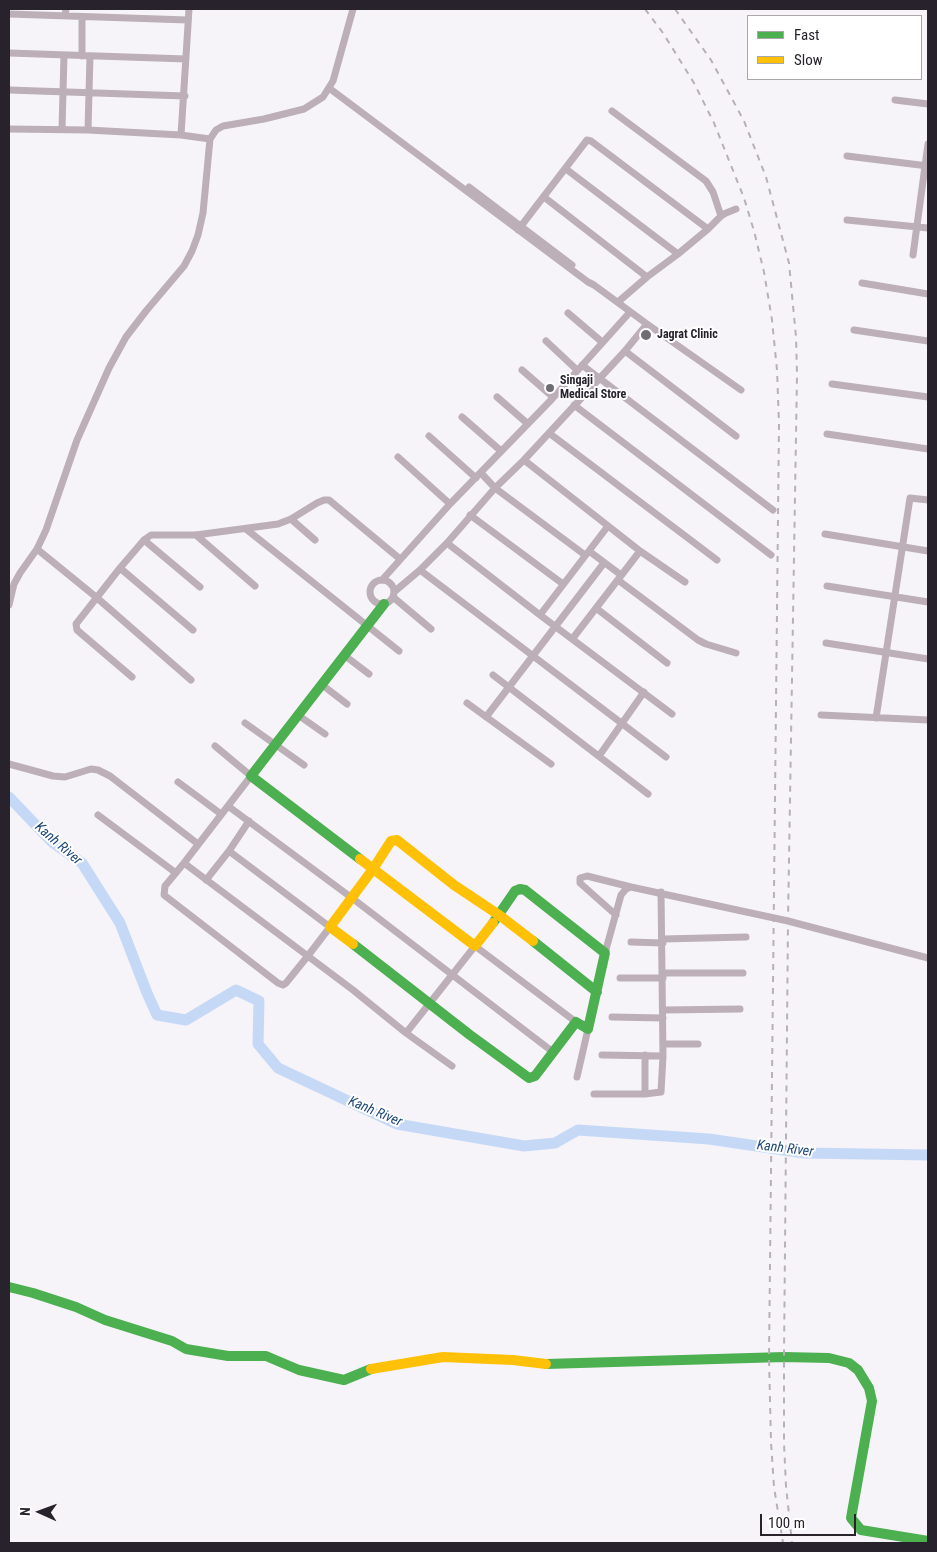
<!DOCTYPE html>
<html>
<head>
<meta charset="utf-8">
<style>
	body { margin:0 }
	#map { position:relative; width:937px; height:1552px; overflow:hidden; background:#f7f4f9; font-family:"Roboto Condensed",sans-serif }
	canvas { display:block }
	.frame { position:absolute; inset:0; border:10px solid #27222c; pointer-events:none }
	.legend { position:absolute; left:747px; top:15px; width:175px; height:65px; box-sizing:border-box; background:#fff; border:1px solid #a9a7ab; margin:0; padding:6px 9px; list-style:none; font-size:15px; color:#27222c }
	.legend li { display:flex; align-items:center; gap:10px; height:25px }
	.legend b { width:25px; border:1px solid #a9a7ab }
	.north { position:absolute; left:15px; top:1487px; width:50px; height:50px; -webkit-text-stroke:4px #fff; paint-order:stroke; rotate:272deg; font-size:14px; font-weight:700; line-height:20px; text-align:center; color:#27222c }
	.north::after { content:''; display:block; margin:auto; width:18px; height:22px; background:#27222c; clip-path:polygon(50% 0,100% 100%,50% 72%,0 100%) }
	.scale { position:absolute; left:760px; top:1514px; width:96px; height:22px; box-sizing:border-box; border:2px solid #27222c; border-top:0; padding-left:6px; font-size:15px; line-height:18px; white-space:nowrap; color:#27222c; -webkit-text-stroke:4px #fff; paint-order:stroke }
</style>
</head>
<body>
<div id="map">
<canvas width="937" height="1552"></canvas>
<div class="frame"></div>
<ul class="legend">
<li><b style="height:6px;background:#4caf50"></b>Fast</li>
<li><b style="height:6px;background:#ffc107"></b>Slow</li>
</ul>
<div class="north">N</div>
<div class="scale">100 m</div>
</div>
<script>
const ctx = document.querySelector('canvas').getContext('2d');
ctx.lineJoin = 'round';
function toPath(rows) {
  const path = new Path2D();
  for (const r of rows) {
    if (r.length === 3) {
      path.moveTo(r[0] + r[2], r[1]);
      path.arc(r[0], r[1], r[2], 0, 2 * Math.PI);
      continue;
    }
    path.moveTo(r[0], r[1]);
    for (let i = 2; i < r.length; i += 2) path.lineTo(r[i], r[i + 1]);
  }
  return path;
}
function trace(path, color, width, dash) {
  ctx.strokeStyle = color;
  ctx.lineWidth = width;
  ctx.lineCap = dash ? 'butt' : 'round';
  ctx.setLineDash(dash || []);
  ctx.stroke(path);
}
function label(font, color, halo, rows, align = 'center') {
  ctx.font = font + ' "Roboto Condensed",sans-serif';
  ctx.lineWidth = 4;
  ctx.setLineDash([]);
  ctx.textBaseline = 'middle';
  ctx.strokeStyle = halo;
  ctx.fillStyle = color;
  for (const [text, x, y, turn = 0] of rows) {
    ctx.save();
    ctx.translate(x, y);
    ctx.rotate((+turn || 0) * Math.PI / 180);
    ctx.textAlign = isNaN(turn) ? turn : align;
    if (halo) ctx.strokeText(text, 0, 0);
    ctx.fillText(text, 0, 0);
    ctx.restore();
  }
}
const river = toPath([
	[9,797,52,842,82,863,120,923,147,993,157,1015,186,1020,236,990,259,1001,258,1044,278,1068,397,1124,524,1146,555,1143,578,1130,709,1139,804,1153,928,1155]
]);
const street = toPath([
	[9,14,188,20],
	[65,16,66,9],
	[9,53,186,59],
	[82,56,82,17],
	[329,88,588,282,594,285,647,324,625,351,524,460,495,488,447,543,420,570,394,592],
	[9,90,185,96],
	[895,100,928,104],
	[612,111,706,181,713,192,721,216],
	[9,129,88,130,181,135,210,139],
	[62,129,64,55],
	[88,130,90,56],
	[181,135,189,9],
	[847,156,928,166],
	[566,169,678,254],
	[469,187,572,265],
	[544,197,647,277],
	[847,220,928,228],
	[518,230,587,140,591,141,708,229],
	[913,255,928,144],
	[862,283,928,294],
	[618,302,647,277,678,254,708,229,721,216,726,213,736,209],
	[568,313,602,342],
	[647,324,741,390],
	[854,330,928,341],
	[546,341,577,370],
	[625,351,736,436],
	[582,365,773,510],
	[522,370,553,397],
	[832,384,928,397],
	[497,397,528,424],
	[574,405,771,555],
	[462,417,501,451],
	[549,433,717,560],
	[827,434,928,449],
	[429,436,476,478],
	[398,457,450,504],
	[524,460,640,551,685,582],
	[481,473,495,488,585,555],
	[470,515,563,584],
	[291,519,315,540],
	[246,529,399,651],
	[825,534,928,551],
	[196,535,255,586],
	[144,540,200,587],
	[447,543,540,615,672,714],
	[37,549,96,597,191,680],
	[589,551,621,575],
	[120,568,193,630],
	[420,570,666,757],
	[382,580,450,504,552,399,630,312],
	[618,580,698,640,706,644,736,653],
	[382,592,12],
	[827,586,928,602],
	[393,597,431,629],
	[9,605,14,584,20,573,37,549,46,530,77,440,109,368,126,337,146,311,184,266,192,251,198,235,203,213,210,139,216,130,223,126,264,119,304,109,323,97,333,81,353,9],
	[596,608,667,663],
	[540,615,608,526],
	[573,638,640,551],
	[826,643,928,659],
	[344,655,369,674],
	[493,675,648,794],
	[132,677,77,630,76,624,120,568,144,540,151,535,196,535,278,524,291,519,317,503,324,500,329,500,400,559],
	[321,684,347,704],
	[467,703,551,764],
	[298,715,325,734],
	[821,715,928,720],
	[486,717,604,563],
	[876,718,910,498,928,500],
	[245,723,304,765],
	[215,746,251,776,184,863,165,886,164,895,278,983,283,985,286,983,307,957,330,927,229,851],
	[599,756,644,692],
	[9,764,53,776,65,777,91,769,98,770,110,776,198,844],
	[178,782,221,814],
	[228,806,352,898,553,1052],
	[98,815,176,873],
	[184,863,353,990,406,1033,452,1066],
	[206,880,229,851,249,821],
	[616,915,580,883,580,878,587,876,631,887],
	[663,939,746,937],
	[631,942,663,943],
	[605,953,621,895,626,889,631,887,788,921,928,958],
	[663,973,743,973],
	[620,978,663,978],
	[663,1010,740,1009],
	[612,1017,663,1018],
	[406,1033,475,946,576,1022],
	[663,1044,698,1044],
	[602,1055,663,1056],
	[577,1077,588,1029],
	[594,1094,645,1094,661,1092,663,1056,661,892],
	[645,1094,645,1055]
]);
const fast = toPath([
	[360,859,251,776,384,604],
	[533,941,597,992],
	[353,944,470,1035,529,1078,535,1076,576,1022,588,1029,605,953,525,890,520,889,515,891,493,923],
	[9,1287,33,1293,76,1307,105,1320,172,1341,186,1349,228,1356,266,1356,299,1370,344,1380,371,1369],
	[546,1364,784,1357,829,1358,849,1363,858,1370,869,1388,872,1401,851,1518,861,1530,928,1541]
]);
const slow = toPath([
	[360,859,475,946,493,923],
	[353,944,330,927,373,869,391,841,397,840,454,885,499,915,533,941],
	[371,1369,443,1357,513,1360,546,1364]
]);
const rail = toPath([
	[645,9,663,33,694,83,714,123,744,198,754,231,764,272,772,320,777,370,779,424,769,1358,771,1442,774,1487,783,1543],
	[675,9,711,60,744,121,766,177,789,263,796,337,797,375,788,921,784,1357,784,1443,786,1486,792,1543]
]);
const markers = [
	[646,335,6,"#706c74"],
	[550,388,5,"#706c74"]
];
const poiNames = [
	["Jagrat Clinic",657,335],
	["Singaji",560,381],
	["Medical Store",560,395]
];
const waterNames = [
	["Kanh River",58,844,41],
	["Kanh River",375,1112,23],
	["Kanh River",785,1149,7]
];
trace(river, '#c5d9f6', 11);
trace(street, '#bcafb8', 7);
trace(fast, '#4caf50', 10);
trace(slow, '#ffc107', 10);
trace(rail, '#b7b0b7', 2, [6, 6]);
for (const [x, y, r, color] of markers) {
  const dot = new Path2D();
  dot.arc(x, y, r, 0, 2 * Math.PI);
  ctx.fillStyle = color;
  ctx.fill(dot);
  trace(dot, '#fff', 2);
}
label('bold 12px', '#27222c', '#fff', poiNames, 'left');
label('italic 14px', '#1e4978', '#fff', waterNames);
</script>
</body>
</html>
